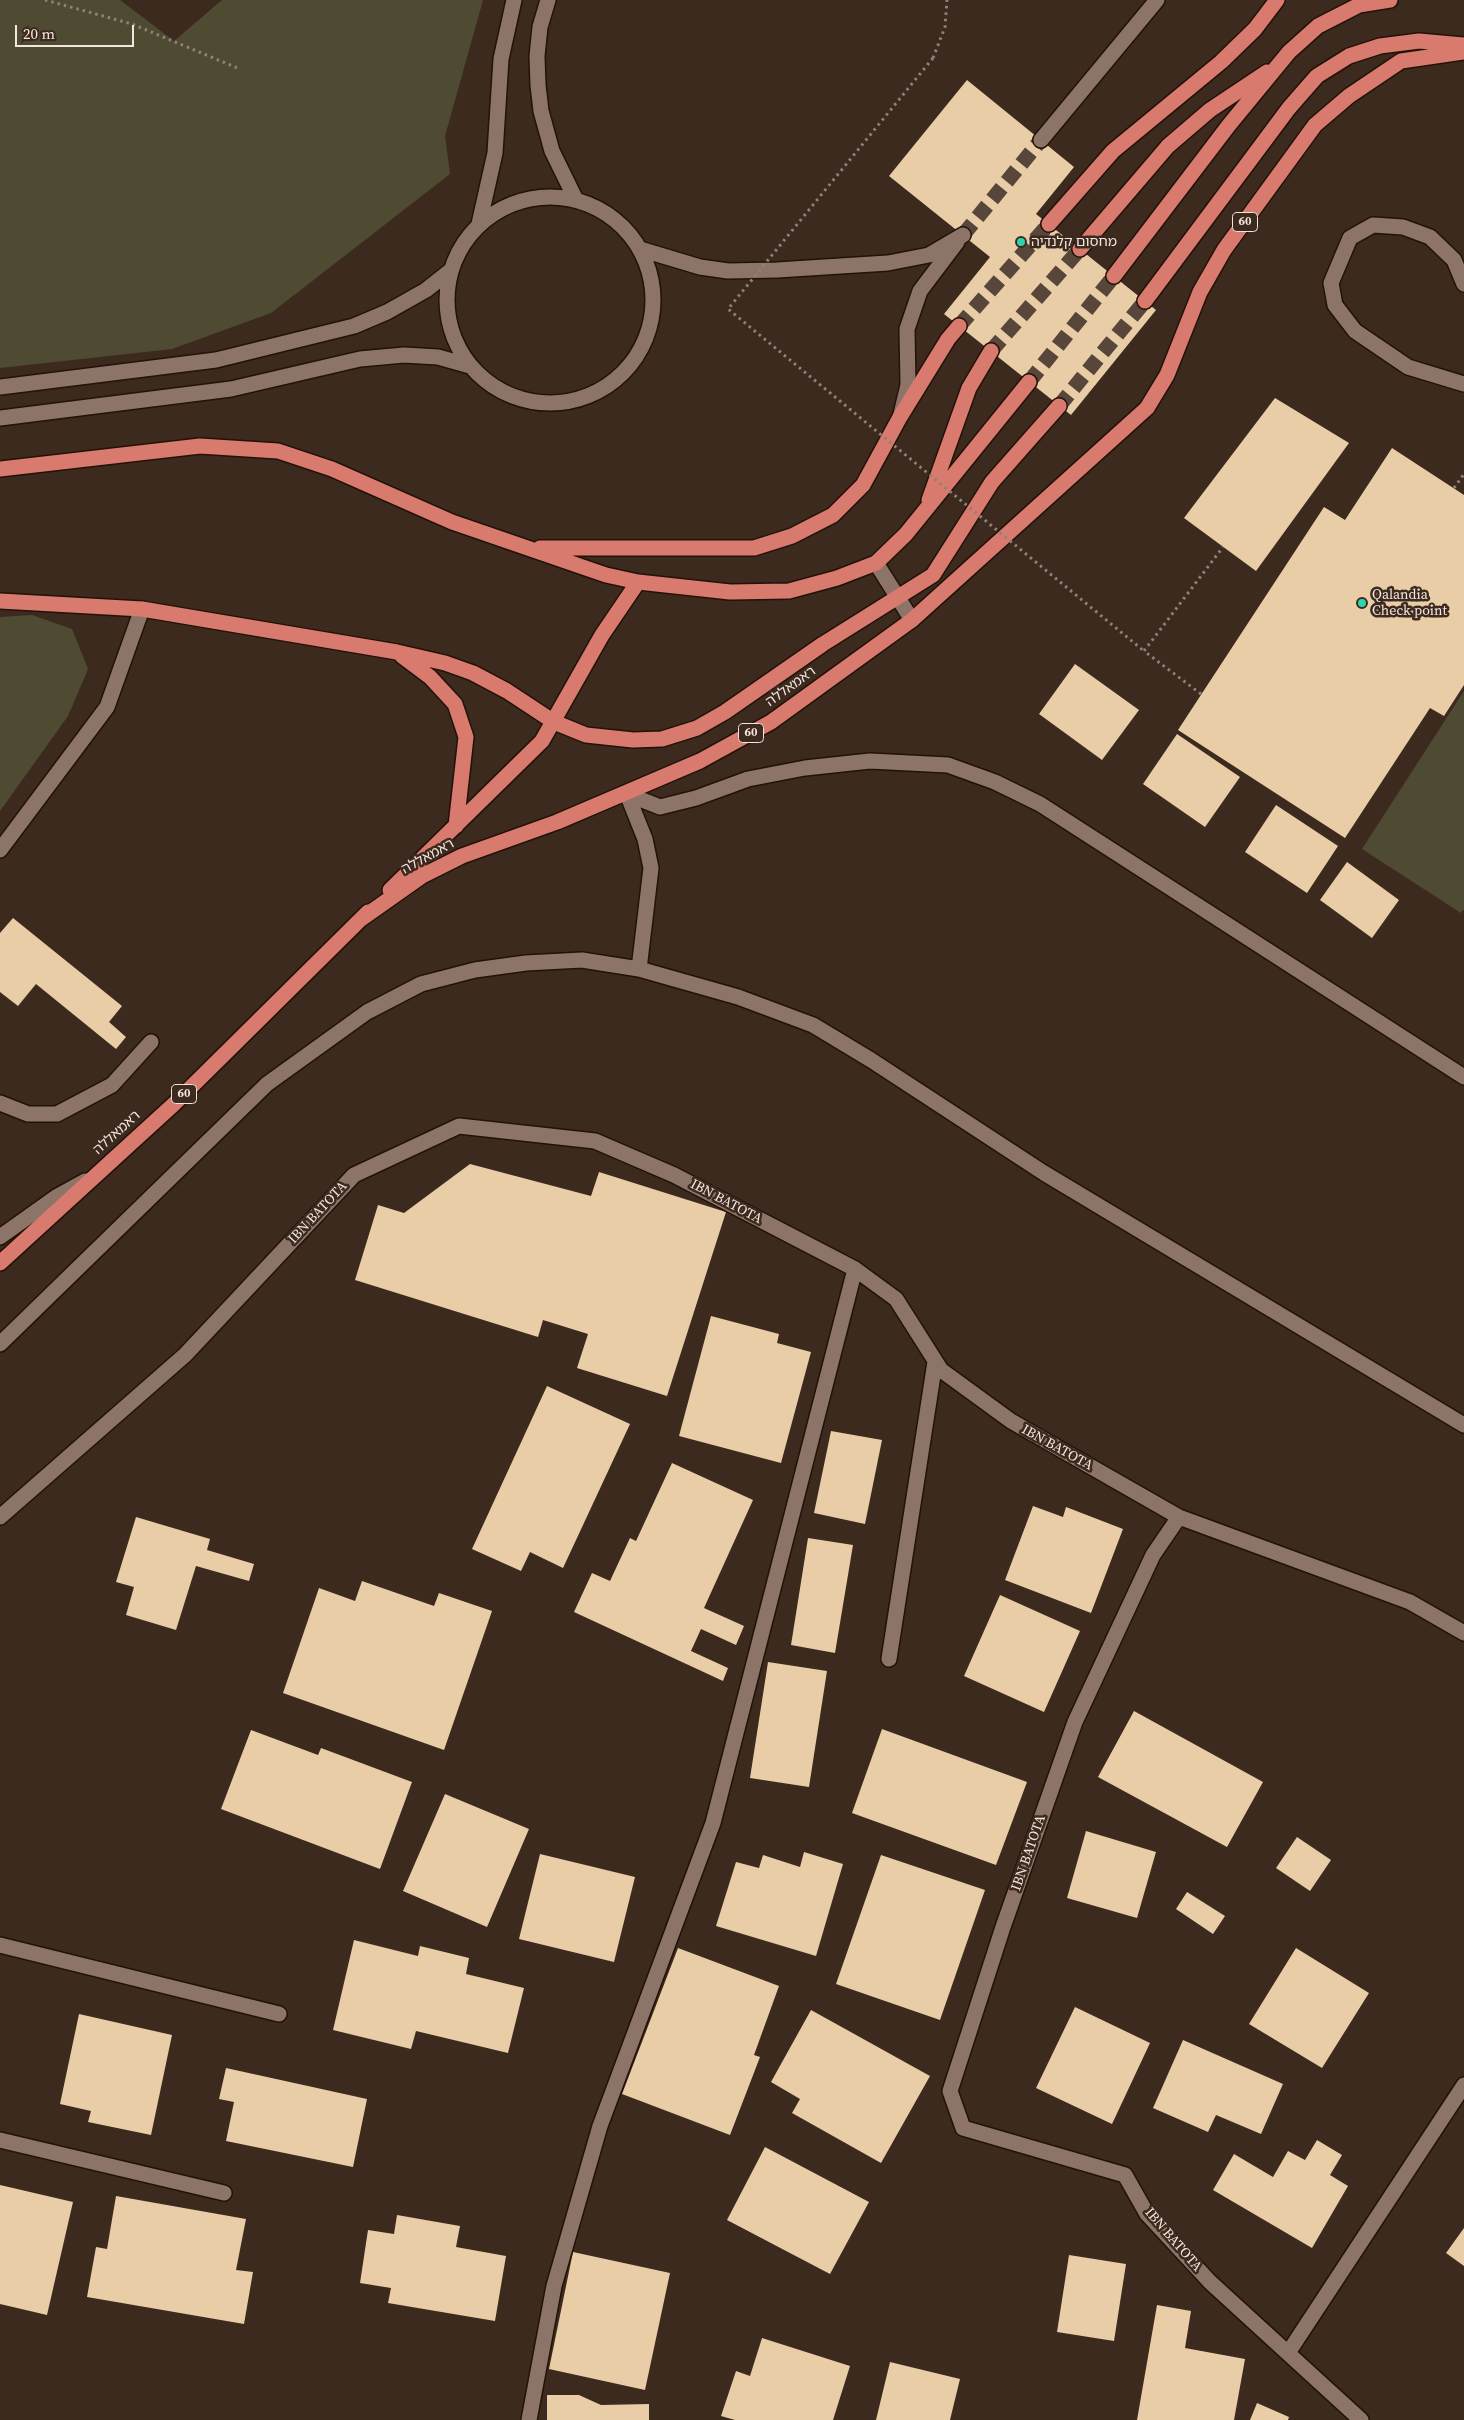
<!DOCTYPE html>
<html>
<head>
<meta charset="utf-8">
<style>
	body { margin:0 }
	#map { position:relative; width:1464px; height:2420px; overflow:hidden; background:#3d2a1e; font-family:"Source Serif 4",serif }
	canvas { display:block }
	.scale { position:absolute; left:15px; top:25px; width:119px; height:22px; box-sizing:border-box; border:2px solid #f2e5de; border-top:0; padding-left:6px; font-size:15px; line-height:18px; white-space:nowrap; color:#f2e5de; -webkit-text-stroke:4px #3d2a1e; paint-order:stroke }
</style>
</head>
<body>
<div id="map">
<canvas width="1464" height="2420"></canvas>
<div class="scale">20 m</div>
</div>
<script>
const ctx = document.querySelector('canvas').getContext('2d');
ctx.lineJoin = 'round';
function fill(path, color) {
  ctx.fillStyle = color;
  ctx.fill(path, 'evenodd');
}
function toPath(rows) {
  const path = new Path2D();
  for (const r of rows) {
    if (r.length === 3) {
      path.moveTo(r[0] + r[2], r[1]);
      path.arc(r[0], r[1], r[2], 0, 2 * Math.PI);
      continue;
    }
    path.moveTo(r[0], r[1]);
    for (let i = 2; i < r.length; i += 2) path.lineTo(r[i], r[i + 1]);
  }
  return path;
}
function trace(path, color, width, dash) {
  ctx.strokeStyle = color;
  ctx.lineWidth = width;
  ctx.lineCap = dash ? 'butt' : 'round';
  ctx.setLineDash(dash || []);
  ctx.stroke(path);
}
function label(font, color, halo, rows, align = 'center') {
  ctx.font = font + ' "Source Serif 4","Noto Sans Hebrew",serif';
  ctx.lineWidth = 5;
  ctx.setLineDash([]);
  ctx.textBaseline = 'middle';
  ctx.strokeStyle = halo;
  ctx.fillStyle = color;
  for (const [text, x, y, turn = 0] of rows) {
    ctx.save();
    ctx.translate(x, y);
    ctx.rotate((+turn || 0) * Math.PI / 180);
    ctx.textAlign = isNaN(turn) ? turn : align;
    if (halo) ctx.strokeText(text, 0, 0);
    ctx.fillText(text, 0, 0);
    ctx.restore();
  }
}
const green = toPath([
	[0,0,120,0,174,41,222,0,483,0,445,136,450,174,271,313,172,349,0,368],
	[32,615,72,629,88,669,68,716,0,811,0,617],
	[1464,691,1464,909,1461,913,1362,849]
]);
const building = toPath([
	[967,80,1074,167,1036,214,1156,310,1071,415,944,314,990,257,889,176],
	[1275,398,1349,443,1256,571,1184,518],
	[1392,448,1464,495,1464,685,1444,716,1430,708,1345,838,1178,730,1324,507,1345,520],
	[1075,664,1139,710,1102,760,1039,714],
	[1177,734,1240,777,1205,827,1143,784],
	[1276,805,1338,846,1307,893,1245,852],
	[1347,862,1399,900,1372,938,1320,900],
	[13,918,122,1006,109,1022,126,1037,116,1049,36,984,18,1006,0,992,0,933],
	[470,1164,591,1196,599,1172,726,1212,667,1396,577,1368,588,1334,543,1320,538,1337,355,1280,378,1205,404,1213],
	[711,1316,779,1334,777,1343,811,1352,781,1463,679,1436],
	[547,1386,630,1424,563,1568,530,1552,521,1571,472,1549],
	[831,1431,882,1440,865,1524,814,1513],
	[672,1463,753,1500,704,1608,744,1626,736,1645,701,1629,691,1651,728,1668,723,1681,574,1612,592,1573,610,1581,630,1538,636,1541],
	[1033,1506,1063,1517,1066,1507,1123,1529,1091,1613,1005,1580],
	[136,1517,210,1539,207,1550,254,1564,249,1581,196,1566,176,1630,126,1615,134,1587,116,1582],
	[808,1538,853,1545,835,1653,791,1645],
	[362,1581,434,1606,439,1593,492,1611,444,1750,283,1693,319,1588,355,1601],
	[1000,1595,1080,1631,1044,1712,964,1676],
	[768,1662,827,1671,809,1787,750,1778],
	[1134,1711,1263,1782,1227,1847,1098,1777],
	[882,1729,1027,1782,996,1865,852,1813],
	[251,1730,318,1755,321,1748,412,1782,380,1869,221,1809],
	[445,1794,529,1829,487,1927,403,1891],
	[1086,1831,1156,1852,1137,1918,1067,1898],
	[1297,1837,1331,1860,1310,1891,1276,1868],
	[804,1852,843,1864,816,1956,716,1926,736,1862,759,1868,763,1855,800,1867],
	[540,1854,635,1877,614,1962,519,1939],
	[881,1855,985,1890,940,2020,836,1984],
	[1187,1892,1225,1916,1213,1934,1176,1909],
	[354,1940,418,1956,420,1946,469,1958,466,1974,524,1988,508,2053,416,2031,411,2049,333,2030],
	[678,1948,779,1986,754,2055,760,2057,730,2135,622,2094],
	[1296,1948,1369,1993,1322,2068,1249,2024],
	[1075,2007,1150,2043,1112,2124,1036,2088],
	[811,2010,930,2076,881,2163,792,2113,800,2099,771,2082],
	[79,2014,172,2035,151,2135,88,2122,91,2111,60,2104],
	[1183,2040,1283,2084,1261,2134,1216,2115,1208,2132,1153,2108],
	[226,2068,367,2099,353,2167,226,2141,234,2102,219,2099],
	[1317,2140,1342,2155,1330,2175,1348,2186,1312,2248,1213,2190,1234,2154,1273,2177,1288,2151,1305,2160],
	[765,2147,869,2202,830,2274,727,2220],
	[0,2185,73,2202,47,2315,0,2304],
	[116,2196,246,2219,236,2270,253,2272,244,2324,87,2297,96,2247,107,2249],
	[397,2215,460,2226,456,2247,506,2256,495,2321,388,2303,391,2288,360,2283,368,2230,394,2234],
	[1464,2228,1464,2266,1446,2253],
	[573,2252,670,2273,645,2390,549,2369],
	[1069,2255,1126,2264,1114,2341,1057,2332],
	[1157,2305,1191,2311,1185,2348,1245,2359,1234,2420,1137,2420],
	[762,2338,850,2366,833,2420,735,2420,721,2416,736,2371,750,2376],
	[890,2362,960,2379,950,2420,876,2420],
	[547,2395,579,2395,601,2405,649,2404,649,2420,547,2420],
	[1257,2403,1289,2417,1288,2420,1250,2420]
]);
const minorTunnel = toPath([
	[963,235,1041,140]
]);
const highwayTunnel = toPath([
	[959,326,1049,224],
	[991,351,1080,249],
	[1029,382,1114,276],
	[1059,406,1145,301]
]);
const path = toPath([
	[45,0,132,24,240,69],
	[933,58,945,27,947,0],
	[1454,488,1464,474],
	[1201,694,1144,651,1223,547]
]);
const minor = toPath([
	[548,0,540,27,537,56,538,85,541,111,552,151,576,200],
	[1041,140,1157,0],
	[550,300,103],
	[479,224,495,153,501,59,514,0],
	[640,249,700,267,728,271,777,270,888,263,929,255,963,235],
	[1464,284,1454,260,1430,237,1403,227,1373,225,1350,238,1331,283,1335,305,1355,331,1408,367,1464,384],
	[0,387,216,360,354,326,387,312,426,290,450,271],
	[901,414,908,385,907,329,920,291,957,242],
	[0,418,231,389,360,359,404,355,438,357,470,366],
	[876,563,912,620],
	[627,794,660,807,696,798,748,779,805,768,870,761,948,765,995,782,1040,804,1464,1077],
	[627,794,645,839,651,868,639,969],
	[0,850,107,707,142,609],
	[0,1103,28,1114,57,1114,112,1085,151,1042],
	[0,1237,56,1197,85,1181],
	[0,1344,267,1084,367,1012,421,984,475,970,526,963,582,960,639,969,738,997,813,1025,871,1060,1044,1173,1464,1425],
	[0,1517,185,1355,354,1175,459,1126,595,1141,674,1175,855,1269,896,1299,941,1370,1011,1421,1179,1517,1153,1555,1075,1722,1003,1927,950,2091,963,2128,1125,2175,1147,2214,1210,2282,1361,2420],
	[1179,1517,1410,1602,1464,1633],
	[889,1659,935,1362],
	[0,1945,279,2014],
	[0,2140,224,2193],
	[1288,2353,1464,2085],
	[529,2420,554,2286,600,2126,713,1823,855,1269]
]);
const highway = toPath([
	[1049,224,1113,151,1221,62,1255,29,1277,0],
	[1080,249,1168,146,1210,110,1267,72],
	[1114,276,1229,125,1289,52,1318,26,1359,5,1390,0],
	[1145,301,1289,108,1317,76,1349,56,1380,46,1419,41,1464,45],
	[0,469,200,446,278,451,332,469,452,522,606,575,638,582,730,592,789,591,837,578,876,563,906,534,1029,382],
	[929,500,969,388,991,351],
	[540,548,754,548,792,536,833,515,863,485,900,417,948,339,959,326],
	[0,601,142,609,397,652,445,663,473,673,507,691,554,722,586,735,633,740,662,739,697,728,725,712,823,644,933,575,992,482,1059,406],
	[402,656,430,677,455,704,466,737,456,826],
	[390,890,542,741,602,635,638,582],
	[361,919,422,876,462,856,557,822,700,761,771,722,912,620,1147,408,1167,375,1200,292,1224,250,1315,125,1349,96,1401,61,1464,52],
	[0,1263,174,1104,368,912]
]);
const pathBridge = toPath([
	[933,58,728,309,1144,651]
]);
const markers = [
	[1021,242,5,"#2cd5ab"],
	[1362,603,5,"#2cd5ab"]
];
const shields = [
	[1245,222,25],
	[751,733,25],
	[184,1094,25]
];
const shieldNames = [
	["60",1245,222],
	["60",751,733],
	["60",184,1094]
];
const poiNames = [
	["מחסום קלנדיה",1031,242],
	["Qalandia",1372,595],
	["Check point",1372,611]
];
const streetNames = [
	["ראמאללה",791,687,-36],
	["ראמאללה",428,857,-29],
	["ראמאללה",117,1133,-42],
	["IBN BATOTA",726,1202,28],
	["IBN BATOTA",318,1213,-47],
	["IBN BATOTA",1057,1448,29],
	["IBN BATOTA",1029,1853,-71],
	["IBN BATOTA",1173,2240,49]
];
fill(green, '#4f4b33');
fill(building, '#e8cda7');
trace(minorTunnel, '#58463b', 15, [15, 8]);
trace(highwayTunnel, '#58463b', 15, [15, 8]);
trace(minor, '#231207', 18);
trace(highway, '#231207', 18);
trace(path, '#918177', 3, [2.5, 4]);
trace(minor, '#8c7568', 15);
trace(highway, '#d87a6e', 15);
trace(pathBridge, '#918177', 3, [2.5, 4]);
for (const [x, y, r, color] of markers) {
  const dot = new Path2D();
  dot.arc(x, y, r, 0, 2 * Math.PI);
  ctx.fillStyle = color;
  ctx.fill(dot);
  trace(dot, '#3d2a1e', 2);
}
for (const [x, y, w] of shields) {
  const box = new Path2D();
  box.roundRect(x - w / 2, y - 9.5, w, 19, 4);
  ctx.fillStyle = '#3d2a1e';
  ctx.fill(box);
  trace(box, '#f2e5de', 1);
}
label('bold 12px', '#f2e5de', null, shieldNames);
label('14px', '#f2e5de', '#3d2a1e', poiNames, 'left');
label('14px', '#f2e5de', '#3d2a1e', streetNames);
</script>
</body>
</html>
